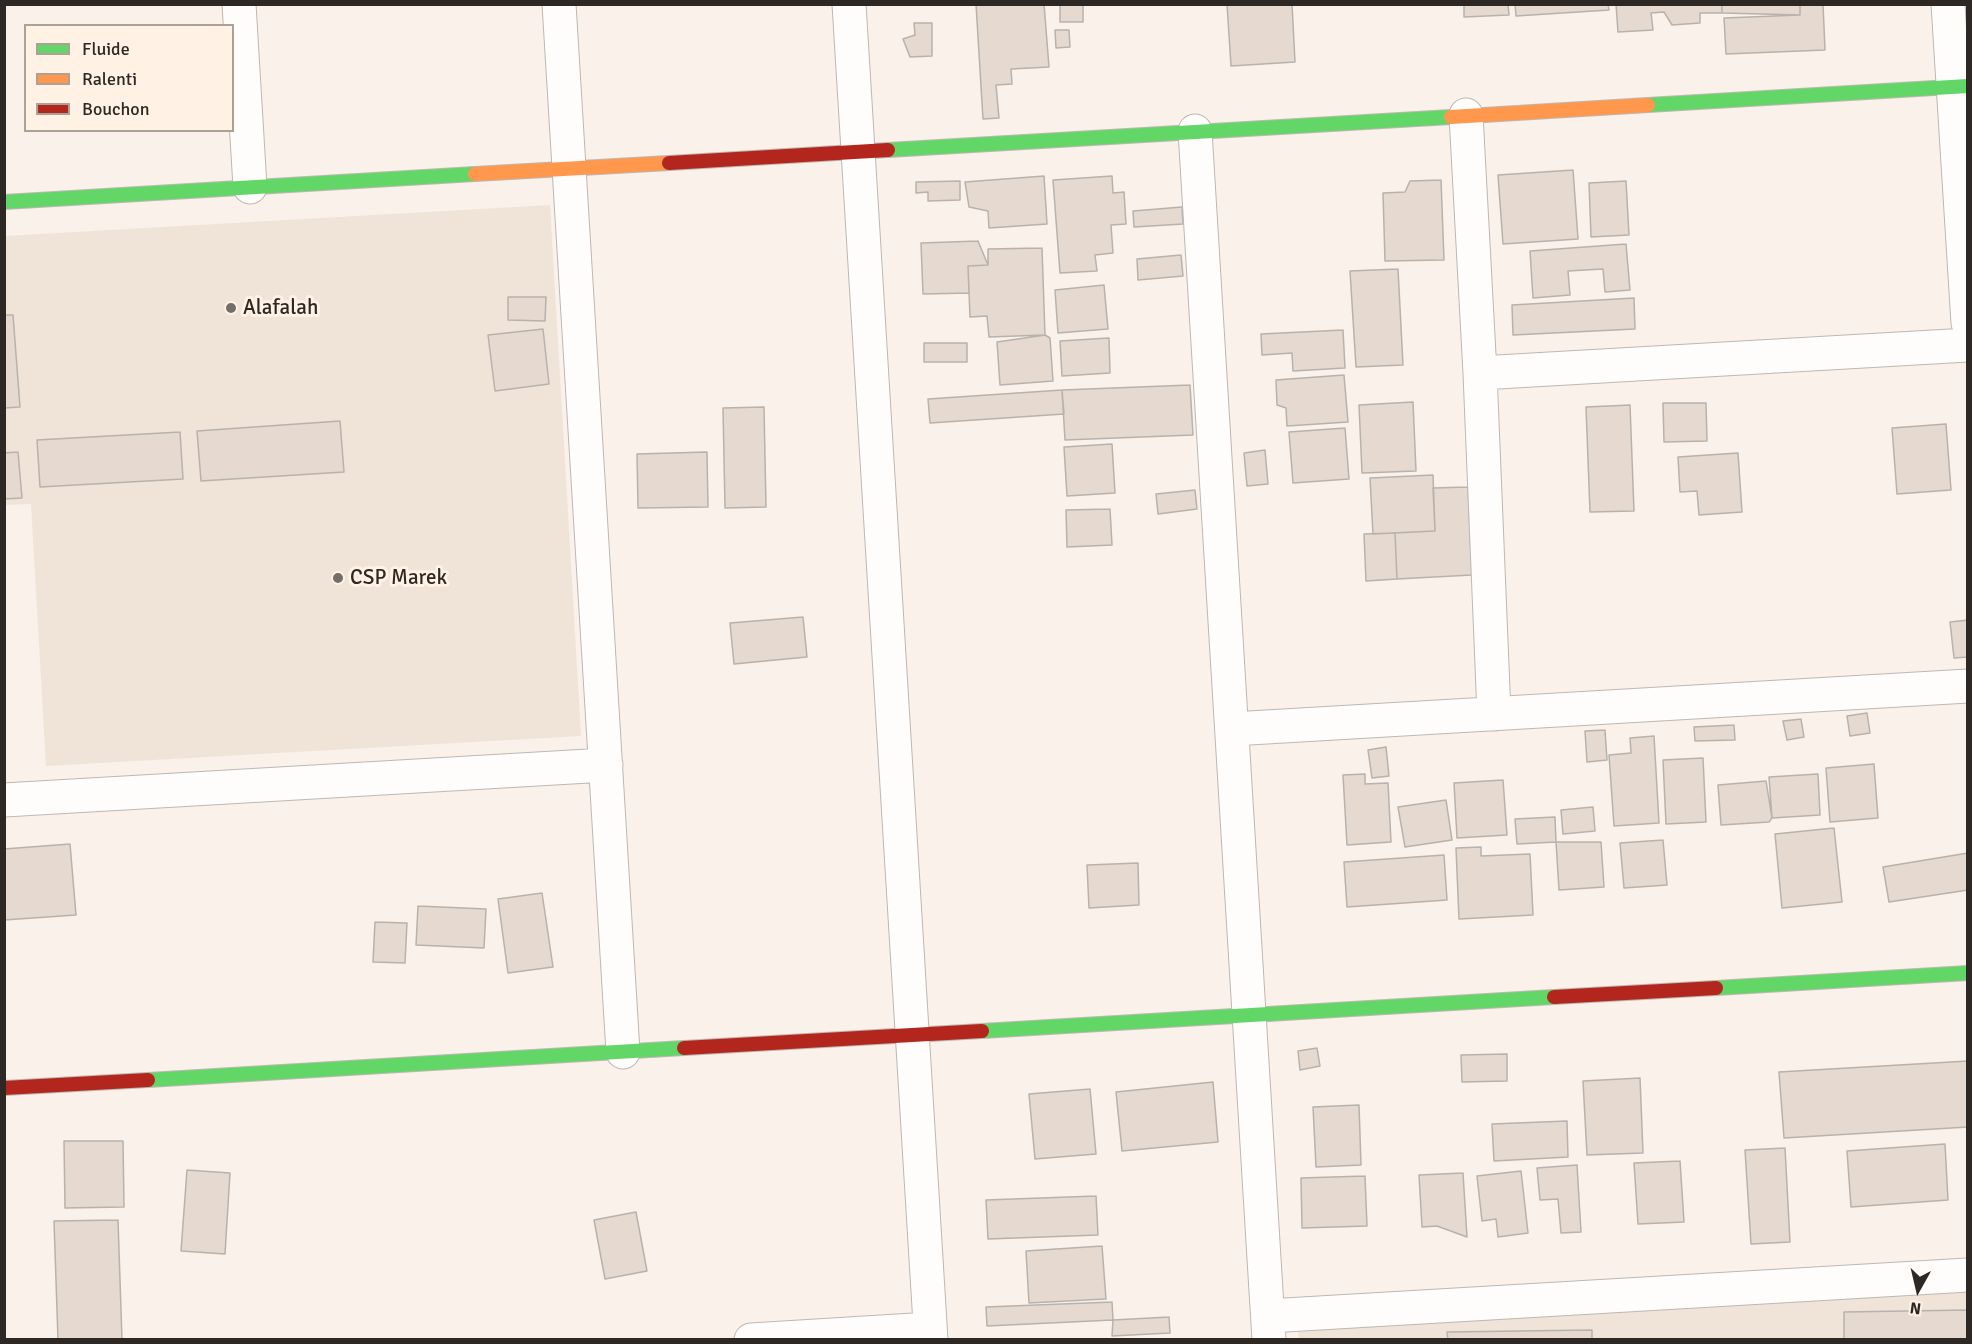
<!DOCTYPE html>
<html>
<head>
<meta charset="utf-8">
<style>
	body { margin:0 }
	#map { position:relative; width:1972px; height:1344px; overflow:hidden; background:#f9f1ea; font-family:Signika,sans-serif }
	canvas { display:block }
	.frame { position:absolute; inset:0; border:6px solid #2d2823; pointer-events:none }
	.legend { position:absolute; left:24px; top:24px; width:210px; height:108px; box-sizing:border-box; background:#fff1e4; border:2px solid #aba197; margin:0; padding:8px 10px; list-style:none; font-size:18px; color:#2d2823 }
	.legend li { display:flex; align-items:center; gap:12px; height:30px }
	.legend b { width:30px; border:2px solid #aba197 }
	.north { position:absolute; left:1888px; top:1260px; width:60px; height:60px; -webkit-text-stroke:4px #fff1e4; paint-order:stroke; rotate:188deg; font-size:16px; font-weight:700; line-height:24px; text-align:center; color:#2d2823 }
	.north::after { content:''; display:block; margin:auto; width:21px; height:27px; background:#2d2823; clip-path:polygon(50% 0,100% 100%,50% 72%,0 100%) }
</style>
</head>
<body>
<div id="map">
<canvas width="1972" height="1344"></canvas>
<div class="frame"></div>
<ul class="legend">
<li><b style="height:8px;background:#63d668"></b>Fluide</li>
<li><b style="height:8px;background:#ff974d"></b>Ralenti</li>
<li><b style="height:8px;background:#b3261e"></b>Bouchon</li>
</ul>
<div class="north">N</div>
</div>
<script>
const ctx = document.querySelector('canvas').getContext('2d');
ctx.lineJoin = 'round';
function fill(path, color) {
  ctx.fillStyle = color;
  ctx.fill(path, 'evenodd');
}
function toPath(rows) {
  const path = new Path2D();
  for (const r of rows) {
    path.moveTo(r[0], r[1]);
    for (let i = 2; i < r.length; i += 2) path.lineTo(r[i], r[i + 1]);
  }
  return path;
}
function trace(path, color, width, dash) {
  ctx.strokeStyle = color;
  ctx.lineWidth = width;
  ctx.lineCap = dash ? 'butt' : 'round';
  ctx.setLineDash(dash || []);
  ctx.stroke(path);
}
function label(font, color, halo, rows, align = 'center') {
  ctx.font = font + ' Signika,sans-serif';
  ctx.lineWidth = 6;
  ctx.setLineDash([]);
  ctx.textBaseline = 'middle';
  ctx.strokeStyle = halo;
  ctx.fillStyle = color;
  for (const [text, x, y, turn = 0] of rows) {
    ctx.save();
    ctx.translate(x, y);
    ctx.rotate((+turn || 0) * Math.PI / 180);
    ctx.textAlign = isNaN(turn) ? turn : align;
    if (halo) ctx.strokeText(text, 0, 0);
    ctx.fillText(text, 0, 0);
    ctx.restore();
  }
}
const education = toPath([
	[550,205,581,736,46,766,31,504,5,505,5,236],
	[1967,1289,1967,1339,1299,1340,1298,1330]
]);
const building = toPath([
	[976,4,1044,4,1049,67,1011,69,1012,84,996,85,999,118,983,119,976,4],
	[1060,4,1083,4,1083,22,1060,22,1060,4],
	[1227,4,1292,4,1295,62,1231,66,1227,4],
	[1464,4,1508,4,1509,15,1464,17,1464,4],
	[1515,4,1608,4,1609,10,1516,16,1515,4],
	[1616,4,1722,4,1722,13,1700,13,1700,23,1672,25,1664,12,1651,13,1653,30,1618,32,1616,4],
	[1722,4,1800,4,1800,15,1722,13,1722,4],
	[1800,4,1823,4,1825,50,1726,54,1724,18,1800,15,1800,4],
	[914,23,932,23,932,56,910,57,903,39,915,35,914,23],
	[1055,30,1069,30,1070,47,1056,48,1055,30],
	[1573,170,1578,239,1503,244,1498,175,1573,170],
	[1044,176,1047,224,989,228,988,211,969,207,965,182,1044,176],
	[1112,176,1113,193,1124,192,1126,224,1111,225,1113,253,1095,255,1097,271,1060,273,1053,180,1112,176],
	[1441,180,1444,260,1385,261,1383,193,1405,192,1410,181,1441,180],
	[960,181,960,200,928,201,928,192,916,193,916,182,960,181],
	[1626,181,1629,235,1591,237,1589,183,1626,181],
	[1182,207,1183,224,1134,227,1133,211,1182,207],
	[978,241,988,265,968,266,969,293,923,294,921,243,978,241],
	[1626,244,1630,290,1605,292,1603,269,1568,271,1570,295,1533,298,1530,251,1626,244],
	[1042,248,1045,335,989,337,987,316,970,317,968,266,988,265,988,249,1042,248],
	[1181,255,1183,276,1138,280,1137,259,1181,255],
	[1398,269,1403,365,1356,367,1350,271,1398,269],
	[1104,285,1108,329,1058,333,1055,290,1104,285],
	[508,297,546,297,545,321,508,320,508,297],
	[1634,298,1635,329,1513,335,1512,305,1634,298],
	[4,315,13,315,20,407,4,408,4,315],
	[543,329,549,384,495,391,488,335,543,329],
	[1343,330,1345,368,1293,371,1292,353,1262,355,1261,334,1343,330],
	[1045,335,1050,338,1053,381,1000,385,997,342,1045,335],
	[1109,338,1110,373,1062,376,1060,341,1109,338],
	[924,343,967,343,967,362,924,362,924,343],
	[1344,375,1348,422,1287,426,1286,408,1277,405,1276,380,1344,375],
	[1190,385,1193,435,1065,440,1062,390,1190,385],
	[1062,390,1064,414,930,423,928,399,1062,390],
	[1413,402,1416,471,1362,473,1359,405,1413,402],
	[1663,403,1706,403,1707,441,1664,442,1663,403],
	[1630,405,1634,511,1590,512,1586,407,1630,405],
	[764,407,766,507,725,508,723,408,764,407],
	[340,421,344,472,201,481,197,431,340,421],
	[1946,424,1951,490,1897,494,1892,428,1946,424],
	[1345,428,1349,479,1293,483,1289,432,1345,428],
	[180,432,183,479,40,487,37,440,180,432],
	[1112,444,1115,493,1067,496,1064,447,1112,444],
	[1265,450,1268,484,1247,486,1244,453,1265,450],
	[18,452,22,498,4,499,4,453,18,452],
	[707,452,708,507,638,508,637,454,707,452],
	[1738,453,1742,512,1699,515,1697,491,1680,492,1678,457,1738,453],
	[1433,475,1435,531,1373,534,1370,478,1433,475],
	[1468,487,1472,575,1397,579,1395,533,1435,531,1433,488,1468,487],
	[1195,490,1197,509,1158,514,1156,494,1195,490],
	[1110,509,1112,545,1067,547,1066,510,1110,509],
	[1395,533,1397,579,1366,581,1364,534,1395,533],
	[803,617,807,657,734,664,730,623,803,617],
	[1968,620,1968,657,1954,658,1950,622,1968,620],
	[1867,713,1870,733,1850,736,1847,716,1867,713],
	[1801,719,1804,737,1787,740,1783,721,1801,719],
	[1734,725,1735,740,1695,741,1694,727,1734,725],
	[1605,730,1607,760,1587,762,1585,731,1605,730],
	[1654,736,1659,823,1614,826,1609,755,1631,753,1630,738,1654,736],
	[1386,747,1389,776,1372,778,1368,750,1386,747],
	[1703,758,1706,822,1666,824,1663,760,1703,758],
	[1874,764,1878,818,1830,822,1826,768,1874,764],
	[1365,774,1365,784,1388,783,1391,842,1347,845,1343,775,1365,774],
	[1818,774,1820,815,1772,818,1769,777,1818,774],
	[1503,780,1507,835,1457,838,1454,783,1503,780],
	[1766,781,1772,818,1769,822,1721,825,1718,785,1766,781],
	[1446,800,1452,840,1405,847,1398,807,1446,800],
	[1593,807,1595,831,1563,834,1561,810,1593,807],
	[1555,817,1556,842,1517,844,1515,819,1555,817],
	[1834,828,1842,902,1782,908,1775,834,1834,828],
	[1663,840,1667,885,1624,888,1620,843,1663,840],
	[1556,842,1601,842,1604,887,1559,890,1556,842],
	[70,844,76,915,4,920,4,849,70,844],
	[1481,847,1481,856,1530,854,1533,915,1459,919,1456,848,1481,847],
	[1968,853,1968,890,1889,902,1883,867,1968,853],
	[1444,855,1447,900,1347,907,1344,862,1444,855],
	[1138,863,1139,905,1089,908,1087,865,1138,863],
	[542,893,553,967,508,973,498,899,542,893],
	[418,906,486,909,484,948,416,945,418,906],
	[375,922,407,923,405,963,373,962,375,922],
	[1317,1048,1320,1066,1300,1070,1298,1051,1317,1048],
	[1507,1054,1507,1081,1462,1082,1461,1055,1507,1054],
	[1968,1061,1968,1127,1784,1138,1779,1072,1968,1061],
	[1640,1078,1643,1153,1587,1155,1583,1081,1640,1078],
	[1213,1082,1218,1142,1122,1151,1116,1092,1213,1082],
	[1090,1089,1096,1154,1035,1159,1029,1094,1090,1089],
	[1359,1105,1361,1165,1316,1167,1313,1107,1359,1105],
	[1567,1121,1568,1157,1494,1161,1492,1124,1567,1121],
	[64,1141,123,1141,124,1207,65,1208,64,1141],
	[1945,1144,1948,1200,1851,1207,1847,1151,1945,1144],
	[1785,1148,1790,1242,1751,1244,1745,1150,1785,1148],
	[1680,1161,1684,1222,1638,1224,1634,1163,1680,1161],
	[1577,1165,1581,1232,1561,1233,1558,1199,1540,1200,1537,1168,1577,1165],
	[187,1170,230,1173,225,1254,181,1251,187,1170],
	[1521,1171,1528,1233,1498,1237,1496,1219,1482,1221,1477,1176,1521,1171],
	[1463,1173,1467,1237,1437,1226,1422,1227,1419,1175,1463,1173],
	[1365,1176,1367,1226,1302,1228,1301,1178,1365,1176],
	[1096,1196,1098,1235,988,1239,986,1200,1096,1196],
	[636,1212,647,1271,605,1279,594,1220,636,1212],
	[118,1220,122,1340,58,1340,54,1221,118,1220],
	[1102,1246,1106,1299,1029,1303,1026,1251,1102,1246],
	[1112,1302,1113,1320,987,1326,986,1307,1112,1302],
	[1968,1310,1968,1340,1844,1340,1844,1312,1968,1310],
	[1169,1317,1170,1333,1112,1336,1113,1320,1169,1317],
	[1592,1330,1592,1340,1448,1340,1447,1332,1592,1330]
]);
const street = toPath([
	[239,4,250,187],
	[559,4,623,1052],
	[849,4,931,1340],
	[1948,4,1968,323],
	[1466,115,1480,373,1494,714],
	[1195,131,1269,1340],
	[1480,373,1968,345],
	[1232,729,1968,686],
	[4,800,606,765],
	[1268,1316,1968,1275],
	[751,1340,930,1329]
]);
const fast = toPath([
	[1648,105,1968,86],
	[888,150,1451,117],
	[4,202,475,174],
	[1716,988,1968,973],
	[982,1031,1554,997],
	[148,1080,684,1048]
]);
const slow = toPath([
	[1451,117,1648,105],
	[475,174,669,163]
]);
const jam = toPath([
	[669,163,888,150],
	[1554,997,1716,988],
	[684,1048,982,1031],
	[4,1088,148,1080]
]);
const markers = [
	[231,308,6,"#746e69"],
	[338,578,6,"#746e69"]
];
const poiNames = [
	["Alafalah",243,308],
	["CSP Marek",350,578]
];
fill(education, '#efe4d7');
fill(building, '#e5d9d0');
trace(building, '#b8b2ad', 1.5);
trace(street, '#beb7b2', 35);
trace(fast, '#beb7b2', 16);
trace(slow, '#beb7b2', 16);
trace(jam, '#beb7b2', 16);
trace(street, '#fefdfc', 33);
trace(fast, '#63d668', 14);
trace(slow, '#ff974d', 14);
trace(jam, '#b3261e', 14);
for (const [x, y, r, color] of markers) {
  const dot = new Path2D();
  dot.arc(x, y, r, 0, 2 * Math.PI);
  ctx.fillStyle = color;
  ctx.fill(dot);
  trace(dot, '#fff1e4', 2);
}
label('21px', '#2d2823', '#fff1e4', poiNames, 'left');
</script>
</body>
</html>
